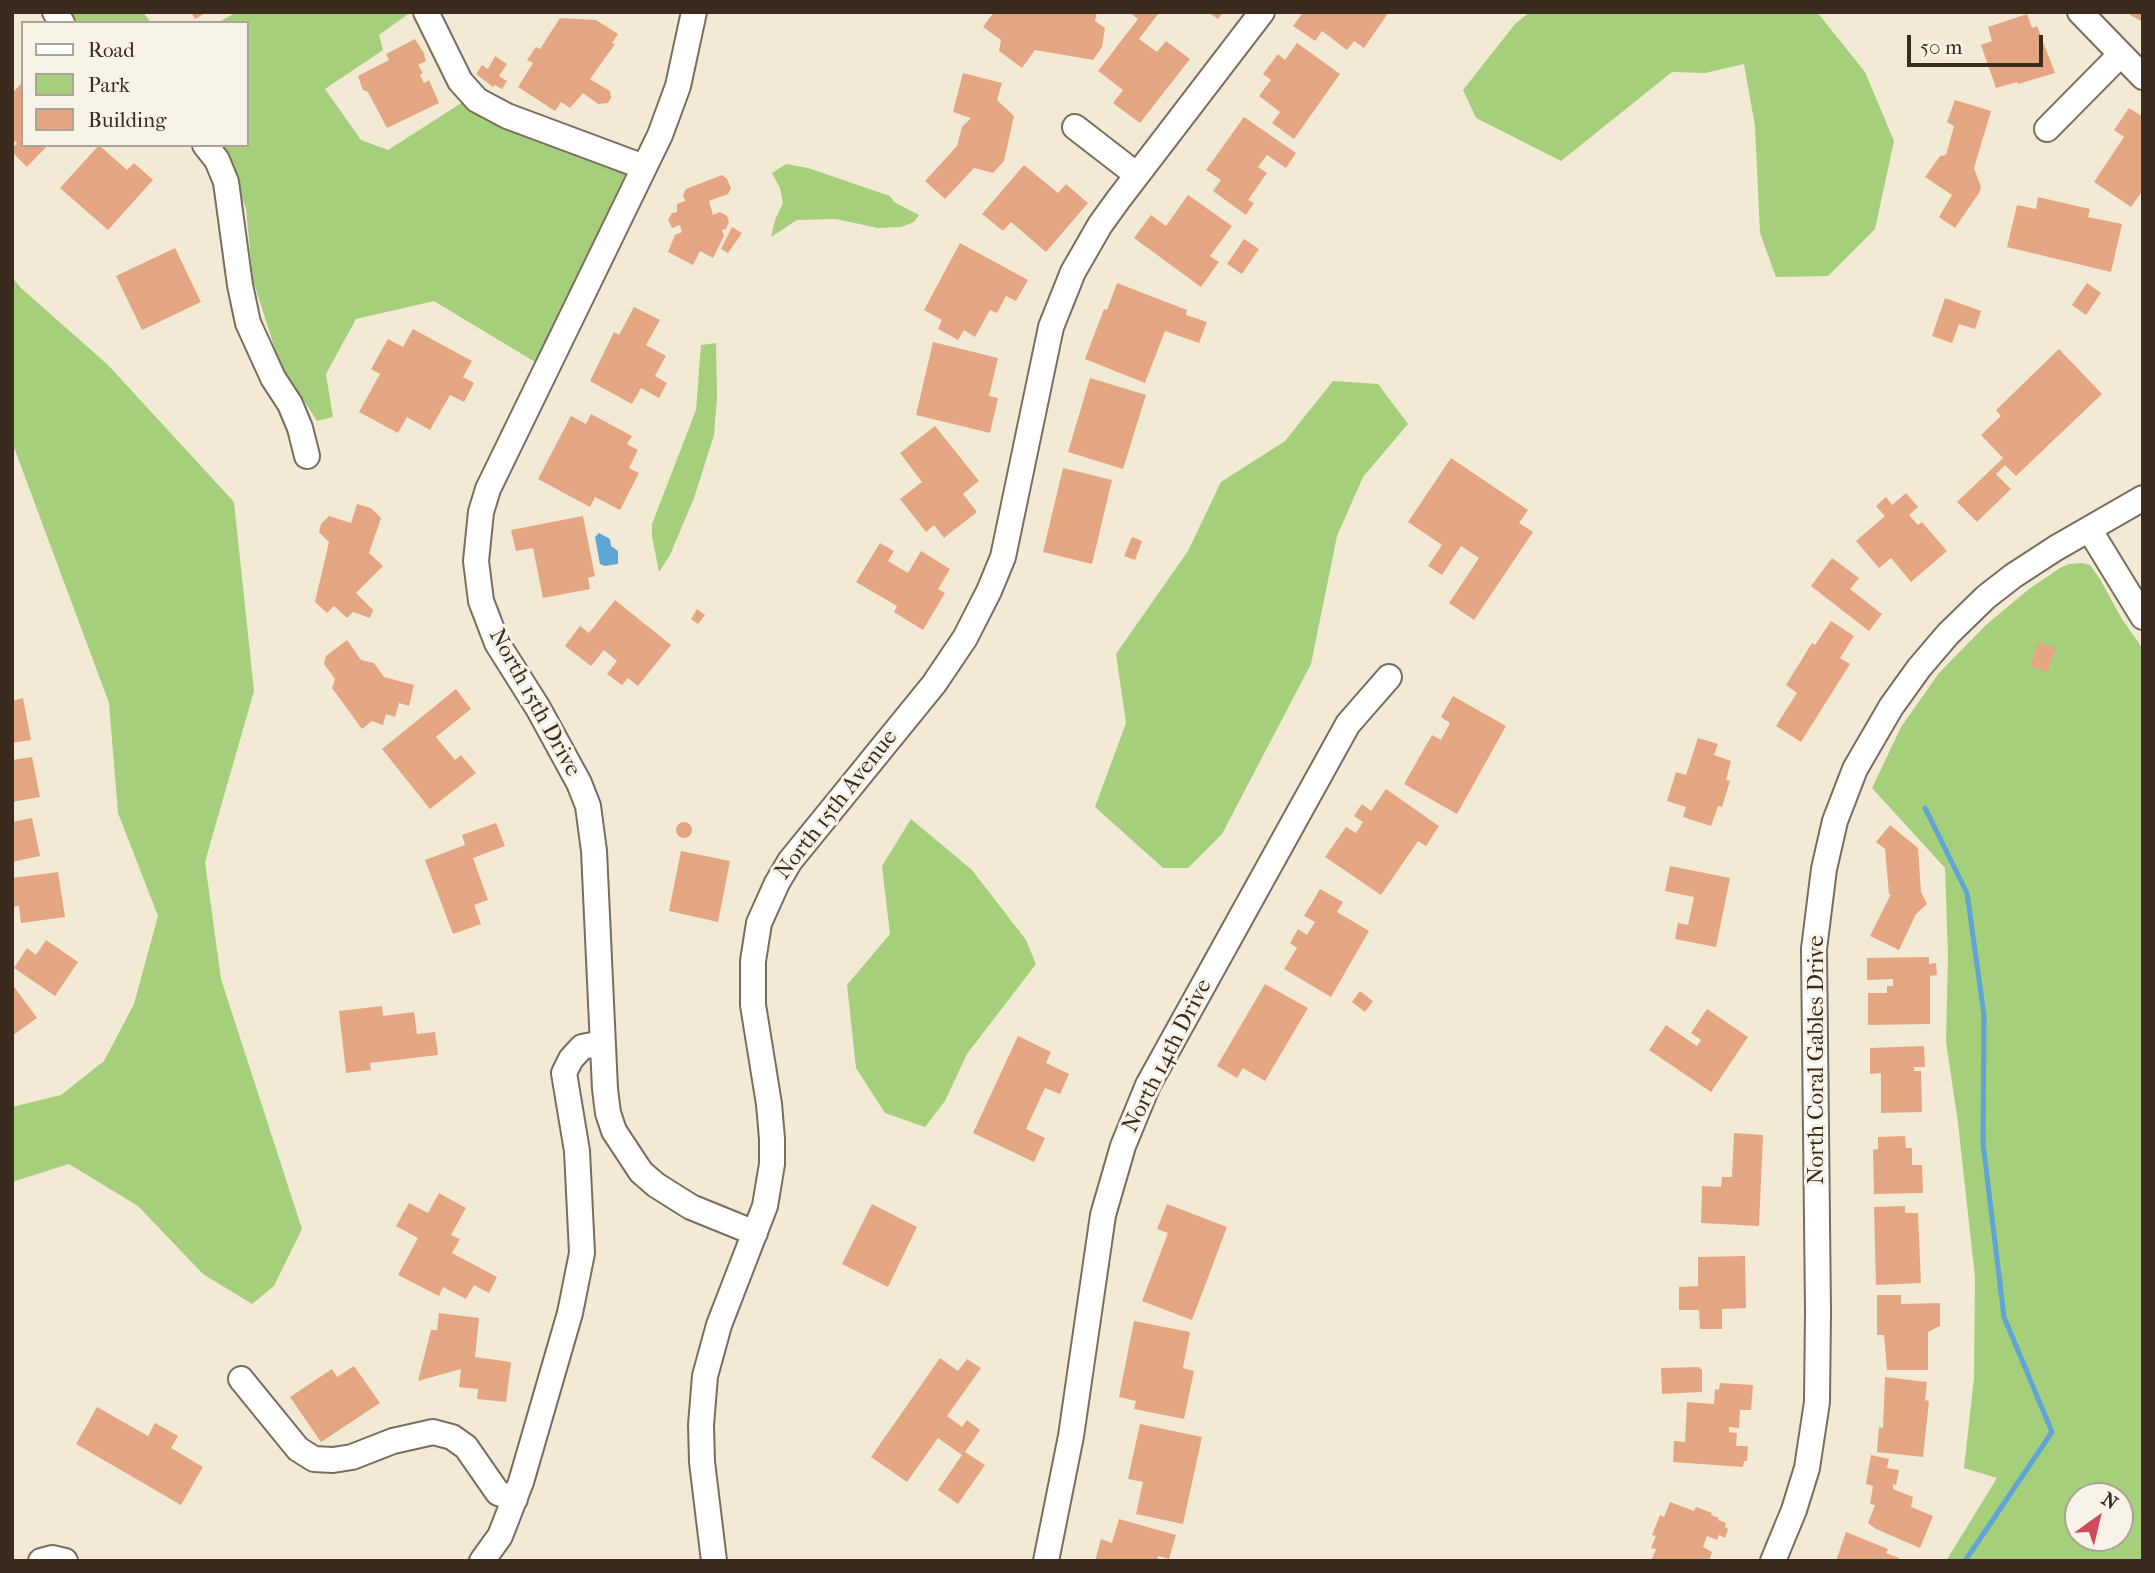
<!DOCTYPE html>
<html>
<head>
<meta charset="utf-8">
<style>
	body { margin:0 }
	#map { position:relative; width:2155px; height:1573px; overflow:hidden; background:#f3ead5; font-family:"IM FELL French Canon",serif }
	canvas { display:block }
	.frame { position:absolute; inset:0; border:14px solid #3b2a1e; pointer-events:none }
	.legend { position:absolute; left:21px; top:21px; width:228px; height:126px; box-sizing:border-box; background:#f7f3e8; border:2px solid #aca397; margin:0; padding:9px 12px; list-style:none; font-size:21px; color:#3b2a1e }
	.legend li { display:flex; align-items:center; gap:14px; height:35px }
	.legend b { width:35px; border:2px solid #aca397 }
	.north { position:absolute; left:2064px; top:1482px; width:70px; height:70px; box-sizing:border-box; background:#f7f3e8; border:2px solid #aca397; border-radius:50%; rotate:34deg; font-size:19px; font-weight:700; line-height:28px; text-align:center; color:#3b2a1e }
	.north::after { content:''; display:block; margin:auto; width:24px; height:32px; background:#d1495b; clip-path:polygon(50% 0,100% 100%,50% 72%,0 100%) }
	.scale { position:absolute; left:1907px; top:35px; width:136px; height:32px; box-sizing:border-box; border:4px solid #3b2a1e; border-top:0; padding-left:9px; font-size:21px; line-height:24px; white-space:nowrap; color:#3b2a1e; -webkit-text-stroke:5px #f7f3e8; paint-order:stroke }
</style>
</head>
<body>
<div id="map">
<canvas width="2155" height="1573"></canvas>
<div class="frame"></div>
<ul class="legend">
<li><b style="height:9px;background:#fff"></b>Road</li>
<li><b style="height:19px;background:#a5cf7b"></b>Park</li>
<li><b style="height:19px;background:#e4a682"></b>Building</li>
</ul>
<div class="north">N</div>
<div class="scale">50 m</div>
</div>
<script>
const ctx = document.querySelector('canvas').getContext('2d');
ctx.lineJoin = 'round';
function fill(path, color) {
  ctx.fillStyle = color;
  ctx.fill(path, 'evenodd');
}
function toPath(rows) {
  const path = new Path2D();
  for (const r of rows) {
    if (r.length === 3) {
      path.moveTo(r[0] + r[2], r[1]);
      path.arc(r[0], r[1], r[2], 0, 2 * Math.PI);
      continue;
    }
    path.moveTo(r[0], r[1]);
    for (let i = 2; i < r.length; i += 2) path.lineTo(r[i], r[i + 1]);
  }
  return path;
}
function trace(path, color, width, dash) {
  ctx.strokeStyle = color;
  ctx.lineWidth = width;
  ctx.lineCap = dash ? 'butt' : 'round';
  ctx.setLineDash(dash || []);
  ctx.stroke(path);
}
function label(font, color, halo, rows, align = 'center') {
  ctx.font = font + ' "IM FELL French Canon",serif';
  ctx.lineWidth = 6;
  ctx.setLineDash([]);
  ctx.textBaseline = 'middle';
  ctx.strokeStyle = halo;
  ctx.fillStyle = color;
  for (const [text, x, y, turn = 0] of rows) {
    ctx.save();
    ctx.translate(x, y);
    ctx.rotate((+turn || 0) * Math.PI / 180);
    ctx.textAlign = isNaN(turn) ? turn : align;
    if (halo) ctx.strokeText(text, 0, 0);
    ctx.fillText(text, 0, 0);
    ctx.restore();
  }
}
const green = toPath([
	[67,12,143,12,151,23,73,23],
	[237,12,411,12,379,35,383,50,325,89,361,140,388,150,466,100,620,169,625,175,535,362,434,301,356,319,326,374,333,417,317,421,279,362,253,280,246,208,225,157,217,145,247,145,247,23,217,23],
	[1530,12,1817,12,1865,72,1894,141,1875,229,1828,276,1776,277,1760,233,1755,126,1744,64,1705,73,1672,72,1561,161,1476,118,1463,90,1515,24],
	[786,164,808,168,890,196,894,202,919,215,914,222,901,227,878,228,836,219,797,220,771,237,775,220,783,203,780,188,772,173],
	[12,277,21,288,108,365,234,502,254,691,205,862,221,979,302,1229,274,1286,252,1304,203,1274,138,1206,69,1164,12,1182,12,1107,61,1095,104,1061,134,1004,158,916,118,813,109,703,12,442],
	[716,343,717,397,714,435,694,498,670,555,659,572,652,536,652,524,696,410,701,345],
	[1333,381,1378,384,1408,424,1363,477,1337,536,1311,664,1222,834,1188,868,1163,868,1095,807,1126,723,1116,654,1188,551,1221,482,1285,441],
	[2082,563,2090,565,2100,579,2122,619,2143,649,2143,1561,1946,1561,1997,1478,1964,1468,1974,1378,1975,1277,1958,1123,1946,1042,1948,955,1945,868,1872,788,1901,727,1939,673,1986,625,2029,589,2060,568,2069,564],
	[2078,1496,2120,1496,2120,1538,2078,1538],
	[911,819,972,870,1026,940,1036,964,967,1054,945,1101,925,1127,885,1113,856,1068,847,985,890,934,882,866]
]);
const water = toPath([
	[599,533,610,539,611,546,618,551,618,564,605,566,600,564,595,537]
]);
const stream = toPath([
	[1925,808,1967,893,1984,1015,1983,1143,2004,1317,2052,1432,1965,1561]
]);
const building = toPath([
	[191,12,207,12,195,19],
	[994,12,1097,12,1095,21,1105,28,1102,47,1093,60,1035,50,1022,68,999,51,1001,40,983,27],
	[1129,12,1157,12,1158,14,1139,39,1157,52,1166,41,1190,59,1140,123,1113,103,1123,90,1098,71,1138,19],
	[1208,12,1223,12,1218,19],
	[1303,12,1389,12,1364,48,1354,41,1347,50,1322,31,1315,41,1293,26],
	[2132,12,2143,12,2143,22,2130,15],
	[2027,14,2032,28,2037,26,2055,73,2018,84,2017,82,1996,88,1981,45,1992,41,1988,27],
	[560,18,596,20,618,34,612,43,615,44,590,79,610,91,611,98,608,103,598,104,583,93,570,108,561,102,555,111,518,87,533,63,527,60,536,47,540,49],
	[415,39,425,55,424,55,426,61,418,65,423,73,420,75,424,83,429,80,439,103,387,128,368,92,363,90,358,76,389,60,386,54],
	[1297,43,1340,74,1294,139,1272,123,1280,112,1259,96,1271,80,1263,74,1278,54,1285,60],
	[495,56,507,64,499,76,507,81,502,89,495,85,493,87,476,74,482,65,488,69],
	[963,73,1002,83,997,100,1014,116,1004,161,993,173,974,168,945,199,925,181,957,146,962,127,971,118,953,112],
	[23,82,23,145,48,145,27,167,12,152,12,149,17,143,12,139,12,93],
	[1955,100,1991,111,1974,168,1981,187,1979,193,1955,228,1939,217,1952,195,1925,177,1940,156,1946,155,1954,126,1947,122],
	[2129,108,2143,117,2143,190,2131,207,2094,182,2124,137,2114,130],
	[1244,117,1296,153,1286,168,1267,155,1258,167,1267,173,1248,200,1254,203,1246,215,1213,191,1221,180,1206,170],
	[99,145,127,170,134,163,153,180,108,230,60,188],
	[1024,165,1058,193,1066,184,1088,203,1046,252,1011,222,1003,231,982,214],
	[722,175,727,179,731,188,728,194,709,201,713,215,720,212,727,216,729,222,726,229,722,230,724,236,713,258,700,251,693,265,668,252,675,235,682,232,680,225,672,228,668,220,672,213,677,212,677,204,685,201,683,195,686,189],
	[1188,195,1232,226,1210,256,1219,262,1201,287,1134,238,1151,215,1166,226],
	[2038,197,2090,209,2088,217,2122,224,2111,272,2007,247,2017,205,2036,209],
	[732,227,742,233,728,253,721,249],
	[1244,239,1259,249,1242,274,1227,264],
	[960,243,1028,280,1016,301,1006,296,997,313,990,310,975,337,964,330,958,340,938,329,942,320,924,310],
	[175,248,201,302,142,330,116,276],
	[1117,283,1187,310,1186,315,1207,322,1199,343,1165,331,1145,383,1085,359,1104,309,1107,310],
	[2087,283,2101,293,2086,315,2072,305],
	[1945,298,1981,311,1975,329,1959,324,1952,343,1932,336],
	[634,307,660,320,646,345,666,356,655,376,667,383,659,398,641,388,632,404,590,381,614,332,619,335],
	[413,329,472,361,463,377,474,383,464,402,450,395,430,430,407,417,398,433,359,412,380,374,371,369,388,339,403,347],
	[933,342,998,358,989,396,998,398,990,433,916,415],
	[2059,349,2102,394,2016,476,2005,465,1996,474,2011,489,1977,522,1957,502,2003,458,1981,435,2001,416,1996,410],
	[1090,378,1146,395,1123,469,1068,452],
	[591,414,632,436,627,444,638,450,629,468,639,473,620,510,595,497,590,507,538,479,571,416,586,424],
	[935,426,979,481,963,494,977,512,944,538,934,525,926,532,900,499,922,482,900,453],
	[1451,458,1528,510,1519,523,1533,532,1474,620,1449,603,1479,558,1461,546,1442,575,1428,566,1442,545,1408,522],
	[1063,468,1112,480,1092,564,1043,552],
	[1906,493,1918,507,1909,515,1918,525,1922,522,1947,551,1911,582,1891,558,1879,568,1856,541,1885,516,1876,506,1886,497,1892,505],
	[357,504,371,508,381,518,369,553,383,566,356,593,373,610,370,618,353,612,347,618,334,606,327,613,315,602,329,542,319,532,321,524,329,516,351,523],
	[583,516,595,576,588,578,590,589,543,598,533,548,516,551,511,530],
	[1132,537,1142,541,1135,560,1124,556],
	[880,543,894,551,888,561,908,573,921,551,950,569,938,589,945,593,923,630,894,612,897,606,856,582],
	[1832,558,1859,578,1850,589,1882,614,1869,631,1811,586],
	[615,600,671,645,638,686,628,678,622,685,607,674,617,661,604,650,591,666,565,646,580,626,589,633],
	[697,609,705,615,698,624,691,619],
	[1831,621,1854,636,1840,658,1850,664,1801,742,1776,726,1797,693,1786,685,1812,643,1815,645],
	[347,640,361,660,374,663,384,677,414,685,409,706,399,703,395,717,386,714,383,725,372,721,362,729,332,688,335,679,324,664,326,656],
	[2039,642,2056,648,2047,672,2030,666],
	[456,689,471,709,436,737,455,760,461,755,476,773,430,809,382,749],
	[1453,696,1506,726,1457,814,1404,784,1432,735,1441,740,1450,723,1441,717],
	[23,698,31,740,12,743,12,701],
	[1698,738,1718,744,1714,755,1731,761,1726,780,1730,781,1722,807,1718,806,1711,826,1683,817,1686,807,1667,801,1676,772,1686,775],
	[32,757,40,797,12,802,12,760],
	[1386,789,1439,826,1426,846,1418,841,1381,895,1325,857,1346,827,1356,833,1363,822,1354,816,1362,804,1371,811],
	[32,818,40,856,12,862,12,822],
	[684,830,8],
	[496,823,505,846,473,858,488,900,474,905,481,924,453,934,425,860,465,845,462,835],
	[1890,825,1918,848,1921,892,1927,904,1916,914,1899,950,1870,936,1891,894,1889,895,1885,849,1876,842],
	[681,851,730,861,718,922,669,911],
	[1670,866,1730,878,1716,947,1675,939,1678,923,1688,925,1694,897,1665,891],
	[58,872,65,917,21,923,19,906,12,907,12,878],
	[1320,889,1343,902,1337,912,1369,931,1331,997,1284,969,1297,948,1290,943,1298,929,1307,935,1315,922,1304,916],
	[46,940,78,962,55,996,14,968,27,948,36,955],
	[1929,957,1929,964,1936,963,1937,975,1930,976,1930,1024,1868,1025,1868,993,1887,993,1887,986,1893,986,1893,979,1867,980,1867,958],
	[12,984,37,1018,12,1036],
	[1265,984,1308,1008,1265,1081,1243,1068,1237,1078,1217,1066],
	[1360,991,1373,1001,1365,1012,1352,1002],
	[382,1006,383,1016,414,1012,417,1034,435,1032,438,1055,370,1063,371,1070,346,1073,339,1011],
	[1707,1009,1748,1037,1711,1092,1649,1050,1666,1025,1697,1046,1701,1040,1691,1033],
	[1018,1036,1051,1052,1046,1063,1069,1074,1060,1094,1045,1088,1026,1129,1045,1138,1034,1162,973,1133],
	[1924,1046,1925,1067,1914,1067,1914,1071,1921,1071,1922,1112,1881,1113,1881,1073,1870,1074,1870,1048],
	[1734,1133,1763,1135,1759,1226,1701,1223,1702,1186,1721,1187,1722,1177,1732,1177],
	[1905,1136,1906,1148,1912,1148,1912,1165,1922,1165,1923,1193,1874,1194,1873,1150,1878,1149,1878,1137],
	[439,1193,466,1208,451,1235,460,1239,452,1253,497,1277,489,1293,474,1285,466,1299,443,1287,439,1296,398,1275,418,1238,396,1226,409,1203,428,1213],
	[872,1204,917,1227,888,1287,842,1264],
	[1167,1204,1227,1227,1192,1320,1142,1301,1168,1233,1157,1229],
	[1905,1206,1905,1213,1918,1213,1921,1283,1876,1285,1874,1207],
	[1745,1256,1746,1308,1722,1309,1722,1329,1700,1329,1699,1310,1679,1310,1679,1287,1698,1286,1698,1257],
	[1877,1295,1901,1295,1901,1304,1940,1303,1940,1326,1928,1332,1928,1370,1887,1370,1884,1335,1877,1335],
	[439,1313,479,1318,475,1357,511,1362,506,1402,477,1399,478,1389,459,1387,461,1369,418,1381,431,1330,437,1330],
	[1134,1321,1190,1332,1183,1368,1194,1371,1184,1419,1134,1409,1136,1401,1119,1397],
	[940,1358,958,1371,967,1359,981,1368,947,1416,962,1427,967,1420,980,1430,965,1452,985,1465,958,1504,938,1490,962,1455,938,1438,907,1482,871,1457],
	[354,1366,380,1403,321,1442,290,1397,332,1369,337,1377],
	[1699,1367,1700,1369,1702,1369,1702,1392,1662,1394,1661,1368],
	[1885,1377,1927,1382,1925,1400,1929,1401,1923,1457,1877,1452,1879,1427,1883,1428],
	[1720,1383,1753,1385,1751,1410,1740,1410,1739,1428,1729,1427,1729,1432,1737,1433,1736,1446,1748,1446,1747,1461,1744,1461,1743,1467,1673,1462,1674,1441,1685,1442,1687,1402,1714,1404,1715,1389,1719,1390],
	[97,1407,148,1436,155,1423,178,1436,171,1448,203,1467,181,1505,76,1444],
	[1140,1424,1202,1437,1183,1524,1136,1514,1143,1482,1128,1479],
	[1871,1455,1889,1459,1887,1468,1899,1470,1896,1485,1893,1484,1893,1489,1913,1497,1911,1507,1933,1516,1920,1548,1876,1529,1868,1523,1875,1505,1870,1504,1873,1486,1866,1484],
	[1670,1502,1694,1511,1696,1507,1712,1513,1711,1515,1719,1518,1718,1520,1726,1523,1725,1527,1728,1529,1725,1538,1719,1535,1717,1540,1707,1536,1703,1547,1712,1552,1709,1561,1651,1561,1656,1549,1651,1548,1656,1536,1652,1535,1660,1515,1664,1517],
	[1119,1519,1176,1535,1169,1559,1158,1556,1157,1561,1095,1561,1101,1539,1112,1543],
	[1846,1532,1888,1549,1886,1553,1899,1558,1898,1561,1836,1561]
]);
const minor = toPath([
	[55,12,62,23],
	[426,12,460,81,477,100,507,116,644,167],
	[694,12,678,86,660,135,488,489,481,512,476,561,481,601,497,643,538,708,579,783,588,806,594,851,605,1089,608,1113,614,1131,641,1172,656,1185,691,1207,755,1233],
	[2080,12,2143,77],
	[1075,127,1137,175],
	[2047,129,2120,55],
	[205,145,217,160,226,182,240,285,248,323,273,378,290,404,300,428,307,456],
	[2089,529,2143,617],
	[241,1379,298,1449,314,1459,333,1460,352,1457,393,1441,433,1432,452,1437,466,1447,498,1493,515,1499],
	[41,1561,52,1558,65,1561],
	[482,1561,500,1536,521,1482,570,1313,582,1253,577,1151,564,1073,571,1059,582,1047,602,1043],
	[714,1561,702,1462,701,1425,705,1376,719,1325,765,1206,772,1164,772,1139,769,1104,753,1005,753,961,759,923,777,883,790,861,934,684,965,638,989,591,1003,557,1051,327,1073,272,1100,225,1118,200,1262,12],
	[1046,1561,1071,1436,1103,1215,1123,1146,1148,1085,1348,724,1389,677],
	[1773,1561,1794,1510,1807,1468,1817,1402,1818,1311,1814,949,1824,869,1835,821,1855,769,1891,707,1919,668,1948,634,1986,597,2013,576,2056,548,2143,498]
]);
const streetNames = [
	["North 15th Drive",534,703,61],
	["North 15th Avenue",837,805,-52],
	["North 14th Drive",1168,1056,-63],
	["North Coral Gables Drive",1817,1060,-90]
];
fill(green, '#a5cf7b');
fill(water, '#5fa5d5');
trace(stream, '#5fa5d5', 5);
fill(building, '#e4a682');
trace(minor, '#7b6d5e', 28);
trace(minor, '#fff', 24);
label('23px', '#3b2a1e', '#f7f3e8', streetNames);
</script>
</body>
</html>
